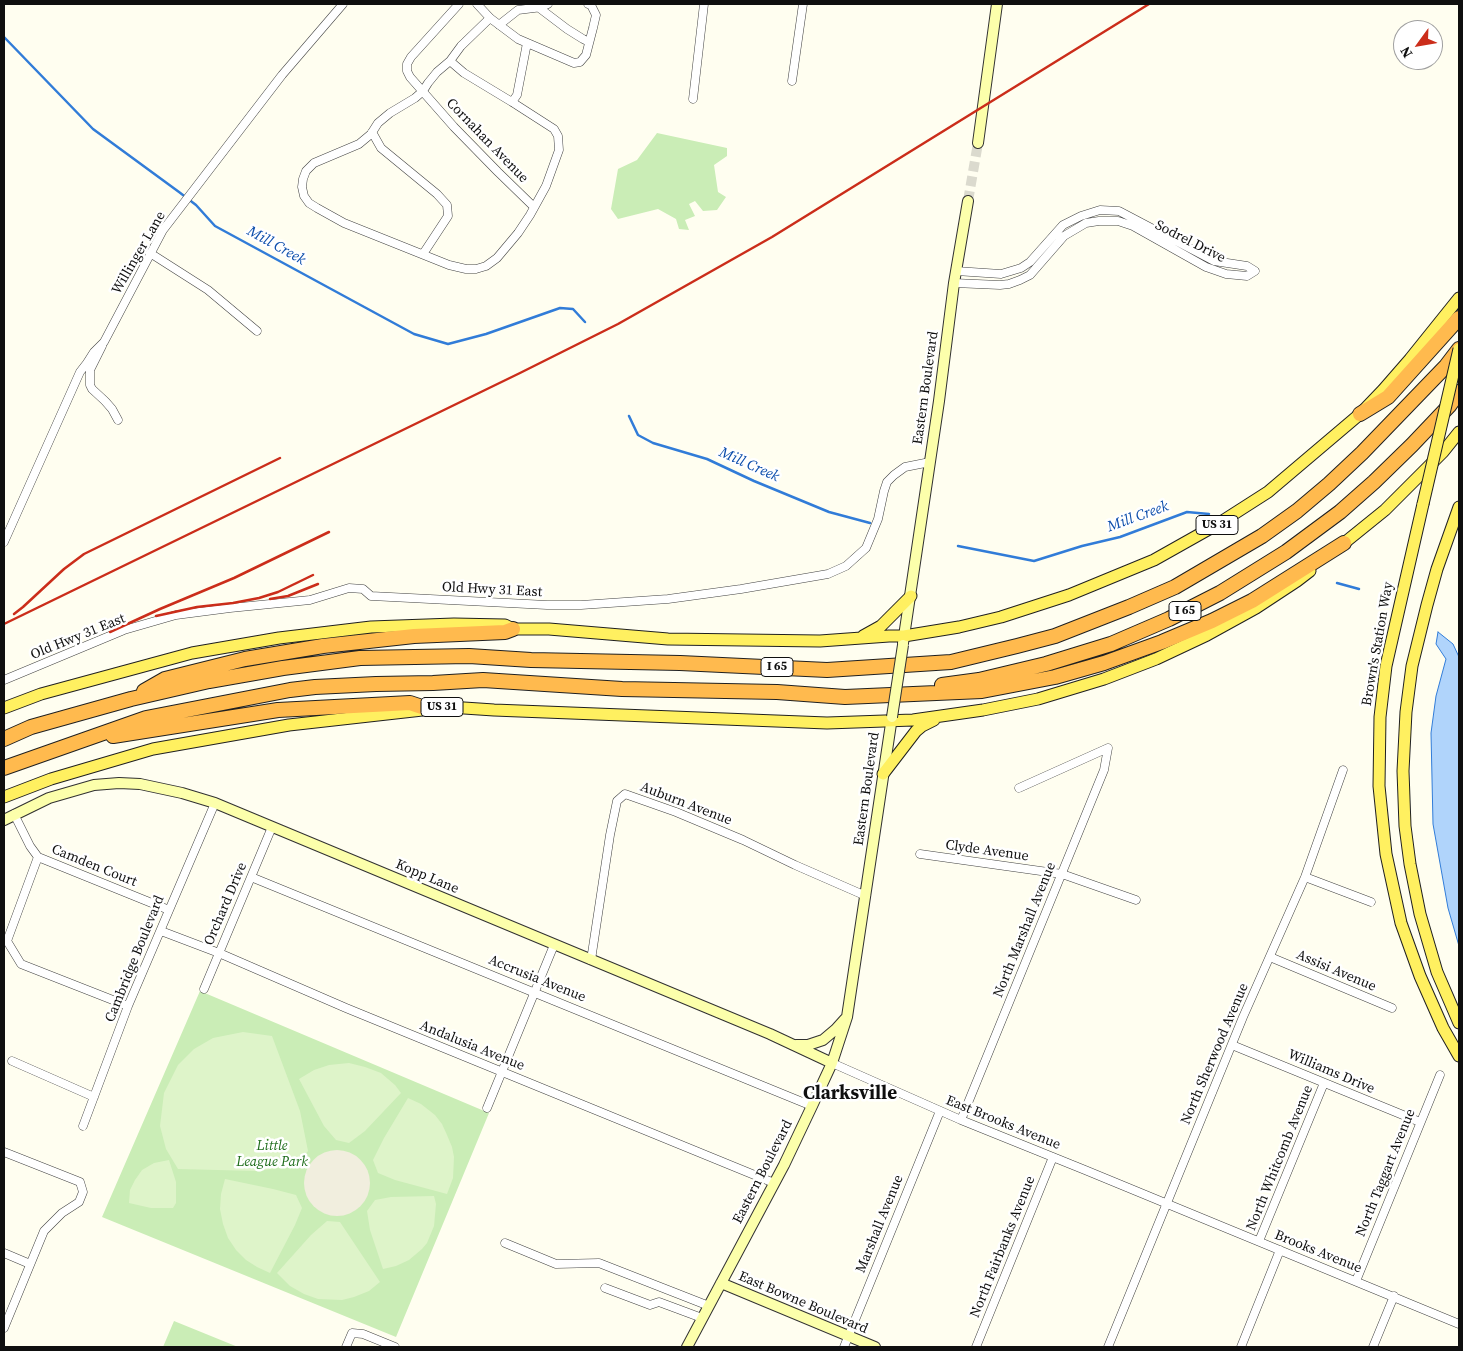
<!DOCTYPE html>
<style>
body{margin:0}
#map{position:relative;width:1463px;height:1351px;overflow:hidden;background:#fffef0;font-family:"Source Serif 4",serif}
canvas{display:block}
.frame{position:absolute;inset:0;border:5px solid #0f0f0f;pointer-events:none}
.north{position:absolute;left:1393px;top:20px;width:50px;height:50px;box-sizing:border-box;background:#fff;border:1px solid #9f9f9f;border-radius:50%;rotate:238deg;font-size:14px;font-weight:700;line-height:20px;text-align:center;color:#0f0f0f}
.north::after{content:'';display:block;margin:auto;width:18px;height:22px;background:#cb2d1a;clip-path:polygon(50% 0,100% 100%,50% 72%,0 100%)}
</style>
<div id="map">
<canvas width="1463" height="1351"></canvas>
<div class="frame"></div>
<div class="north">N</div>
</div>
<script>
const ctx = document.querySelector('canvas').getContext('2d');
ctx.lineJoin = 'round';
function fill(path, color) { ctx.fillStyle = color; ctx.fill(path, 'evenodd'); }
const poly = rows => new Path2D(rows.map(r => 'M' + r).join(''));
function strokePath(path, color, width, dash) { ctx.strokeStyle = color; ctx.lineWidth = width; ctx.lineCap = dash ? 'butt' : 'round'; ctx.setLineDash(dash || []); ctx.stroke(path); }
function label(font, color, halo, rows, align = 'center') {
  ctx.font = font + ' "Source Serif 4",serif'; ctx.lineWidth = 5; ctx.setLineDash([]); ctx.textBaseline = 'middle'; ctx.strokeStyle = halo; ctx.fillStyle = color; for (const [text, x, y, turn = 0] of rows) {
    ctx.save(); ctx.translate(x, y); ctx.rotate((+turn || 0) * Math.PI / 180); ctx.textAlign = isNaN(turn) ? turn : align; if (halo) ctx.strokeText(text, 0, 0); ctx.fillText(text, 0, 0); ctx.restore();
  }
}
fill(poly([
 [657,133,727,148,727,156,714,165,718,192,726,197,717,210,703,211,695,201,689,204,695,216,685,220,689,230,679,229,676,219,658,209,618,219,611,209,618,169,637,160],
 [200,991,489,1113,396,1337,102,1217],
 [174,1321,238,1347,163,1347]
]), '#caedb6');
fill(poly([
 [243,1032,272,1036,300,1111,308,1151,297,1165,257,1171,178,1169,166,1149,160,1126,164,1093,178,1065,194,1049,213,1038],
 [349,1063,365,1067,381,1073,395,1085,401,1093,365,1131,349,1143,336,1140,324,1126,299,1079,314,1070,329,1065],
 [408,1098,421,1104,435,1115,442,1124,447,1135,452,1147,454,1157,453,1178,447,1194,395,1180,378,1173,373,1160,384,1138],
 [169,1160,176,1182,176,1203,173,1208,151,1208,129,1203,130,1190,135,1180,142,1170,154,1163],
 [225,1179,273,1189,296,1195,302,1208,295,1225,270,1273,257,1267,246,1260,236,1250,228,1238,223,1224,220,1209,221,1194],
 [434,1196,436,1204,434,1226,427,1243,422,1249,409,1260,396,1266,383,1269,370,1230,367,1211,375,1200,391,1197],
 [327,1221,340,1222,380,1282,369,1291,354,1297,342,1300,318,1299,304,1294,290,1286,277,1273,311,1235]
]), '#def4c9');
fill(poly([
 '304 1183a33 33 0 1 1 66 0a33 33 0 1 1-66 0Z'
]), '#f1eede');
const water = poly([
 [1438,632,1453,644,1459,657,1459,946,1448,908,1433,824,1431,733,1436,696,1446,659,1436,644,1438,632]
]);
fill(water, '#b0d4fb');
strokePath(water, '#317cd8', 1);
strokePath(poly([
 [4,37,93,129,179,192,196,205,215,226,414,334,448,344,486,334,560,308,573,309,585,322],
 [629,416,638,435,653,443,707,459,754,481,829,512,870,523],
 [958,546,1034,561,1082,546,1120,537,1187,512,1209,514],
 [1337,583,1359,589]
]), '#317cd8', 2.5);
strokePath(poly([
 [968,201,978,143]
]), '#dbdace', 10, [10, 5]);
const street = poly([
 [459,4,411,57,407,64,407,71,410,77,454,127,498,172,534,207],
 [477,4,490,18,518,39,574,63,580,62,586,55,593,28,596,15,591,5,588,4],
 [538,7,567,29,583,39,589,42],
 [499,25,518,10,542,7,548,4],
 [450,61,437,72,428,83,423,91,415,98,390,113,378,123,371,134,359,144,314,163,306,171,303,179,302,187,304,196,309,203,317,208,344,223,449,265,466,269,476,269,486,266,497,258,518,233,530,215,546,186,559,150,558,136,554,129,512,102,464,73,450,61,461,46,490,18],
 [792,81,803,4],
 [693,99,704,4],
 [512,102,517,95,527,43],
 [372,132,381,148,437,194,447,205,448,216,423,254],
 [150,253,208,290,257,331],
 [954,283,1000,285,1009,284,1020,280,1030,275,1064,236,1086,223,1099,221,1118,221,1133,226,1206,267,1226,274,1247,276,1255,271,1247,266,1214,261,1119,211,1100,210,1081,216,1063,225,1030,262,1021,268,1001,274,956,271],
 [102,346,90,370,90,385,92,389,105,401,112,409,118,420],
 [4,542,80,372,87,363,94,352,104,342,163,230,282,75,343,4],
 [4,680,124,630,176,615,230,608,310,600,349,588,363,589,371,596,547,605,581,605,668,599,741,589,828,574,846,566,866,548,878,519,884,491,887,482,894,475,905,467,930,462],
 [1019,788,1108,748],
 [14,814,30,846,38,857,7,941,21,964,128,1006],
 [920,854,1062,874,1136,900],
 [38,857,169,910],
 [251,877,812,1106],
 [1305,877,1371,902],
 [161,931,219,953,346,1008,774,1183],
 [1270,957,1392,1008],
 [591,960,610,835,617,801,625,794,676,812,743,840,795,865,866,896],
 [204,989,272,827],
 [1232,1045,1420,1122],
 [12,1061,94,1097],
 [832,1063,961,1120,1085,1170,1459,1324],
 [487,1108,554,945],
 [961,1120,1104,770,1108,748],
 [83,1126,128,1006,215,803],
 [4,1152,80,1182,83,1192,79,1202,62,1213,44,1231,4,1328],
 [1259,1241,1324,1083],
 [505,1243,556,1264,599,1263,709,1306],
 [4,1253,30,1264],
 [1356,1281,1440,1075],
 [605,1288,650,1305,659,1302,702,1318],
 [346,1347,352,1333,363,1334,395,1347],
 [844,1347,940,1111],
 [976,1347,1053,1157],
 [1108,1347,1243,1017,1305,877,1343,770],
 [1241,1347,1280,1250],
 [1373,1347,1394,1296]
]);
const secondary = poly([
 [978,143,997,4],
 [903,643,939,401,954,283,968,201],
 [4,820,49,798,94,785,119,783,140,784,182,793,215,803,770,1034,832,1063],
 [796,1045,808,1045,823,1040,836,1029,845,1019],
 [721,1283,875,1347],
 [687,1347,784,1165,812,1106,832,1063,847,1017,892,717]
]);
const primary = poly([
 [1423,504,1386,666,1380,717,1379,786,1386,854,1401,923,1420,976,1443,1028,1459,1056],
 [1459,507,1437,569,1427,605,1412,666,1406,712,1403,771,1405,826,1410,864,1420,914,1437,972,1459,1023],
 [1338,548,1385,510,1443,452,1459,432],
 [863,636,881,626,911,596],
 [4,708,41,694,192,653,279,638,371,627,454,624,505,625,513,629,549,629,668,639,820,641,889,636,904,636,959,627,1001,617,1069,595,1154,560,1218,524,1268,492,1360,414,1383,390,1410,359,1459,298],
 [883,774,916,731,922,726,934,720],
 [4,797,51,779,153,749,289,725,449,707,494,710,827,723,913,720,983,710,1038,699,1104,679,1156,659,1207,635,1256,608,1297,581,1310,571]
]);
const highway = poly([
 [1360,414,1388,397,1459,318],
 [942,685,979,680,1046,664,1111,644,1169,619,1220,593,1286,552,1340,512,1374,482,1412,445,1449,406,1459,392],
 [144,691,165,679,245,659,323,646,414,636,505,632,513,629],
 [113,736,278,710,410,703,428,709],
 [4,739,31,727,131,699,209,681,283,668,360,658,469,656,531,660,680,663,827,670,951,662,1017,646,1055,636,1129,607,1175,587,1262,536,1297,511,1329,484,1362,453,1446,366,1459,349],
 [4,768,146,718,290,690,315,687,376,684,433,683,483,680,622,689,777,692,845,697,982,691,1055,677,1104,663,1162,642,1212,621,1252,601,1344,543]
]);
strokePath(street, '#424242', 9);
strokePath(secondary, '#313131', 12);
strokePath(primary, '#202020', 13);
strokePath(highway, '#202020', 16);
strokePath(street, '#fff', 8);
strokePath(secondary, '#fcffab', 10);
strokePath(primary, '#fff060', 11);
strokePath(highway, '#ffba4e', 14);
strokePath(poly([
 [270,599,288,596,318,584],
 [14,614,23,607,64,569,84,554,280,458],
 [156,616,197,607,233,603,259,598,278,592,313,575],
 [4,624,520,373,618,324,772,237,1149,4],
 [110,632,160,609,234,578,329,532]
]), '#cb2d1a', 2.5);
const secondaryBridge = poly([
 [892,717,903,645]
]);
const primaryBridge = poly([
 [1423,504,1459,349]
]);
strokePath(secondaryBridge, '#313131', 12, []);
strokePath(primaryBridge, '#202020', 13, []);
strokePath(secondaryBridge, '#fcffab', 10);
strokePath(primaryBridge, '#fff060', 11);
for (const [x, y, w] of [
 [1217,525,42],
 [1185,611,32],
 [777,667,32],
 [442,707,42]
]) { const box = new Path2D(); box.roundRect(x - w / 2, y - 9.5, w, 19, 4); ctx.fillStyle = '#fff'; ctx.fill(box); strokePath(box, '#0f0f0f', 1); }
label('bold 12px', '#0f0f0f', null, [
 ["US 31",1217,525],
 ["I 65",1185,611],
 ["I 65",777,667],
 ["US 31",442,707]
]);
label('14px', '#0f0f0f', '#fff', [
 ["Cornahan Avenue",487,141,46],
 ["Sodrel Drive",1190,242,27],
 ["Willinger Lane",139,253,-60],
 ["Eastern Boulevard",926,388,-82],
 ["Old Hwy 31 East",492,590,3],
 ["Old Hwy 31 East",78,637,-22],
 ["Brown's Station Way",1378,644,-80],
 ["Eastern Boulevard",867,789,-82],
 ["Auburn Avenue",686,804,21],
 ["Clyde Avenue",987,851,8],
 ["Camden Court",94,866,22],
 ["Kopp Lane",427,877,23],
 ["Orchard Drive",226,904,-67],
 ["North Marshall Avenue",1025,930,-68],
 ["Cambridge Boulevard",135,959,-68],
 ["Assisi Avenue",1336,971,23],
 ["Accrusia Avenue",537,979,22],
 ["Andalusia Avenue",472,1046,22],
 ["North Sherwood Avenue",1215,1054,-67],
 ["Williams Drive",1331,1072,23],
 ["East Brooks Avenue",1003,1123,22],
 ["North Whitcomb Avenue",1280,1158,-68],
 ["Eastern Boulevard",763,1172,-63],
 ["North Taggart Avenue",1386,1173,-68],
 ["Marshall Avenue",880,1224,-68],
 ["North Fairbanks Avenue",1003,1247,-68],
 ["Brooks Avenue",1318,1252,22],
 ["East Bowne Boulevard",803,1303,23]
]);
label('italic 14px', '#1d6c19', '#fff', [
 ["Little",272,1146],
 ["League Park",272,1162]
]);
label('italic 15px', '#0d4eac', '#fff', [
 ["Mill Creek",276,246,29],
 ["Mill Creek",749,465,24],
 ["Mill Creek",1138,517,-20]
]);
label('bold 19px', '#0f0f0f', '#fff', [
 ["Clarksville",850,1094]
]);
</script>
